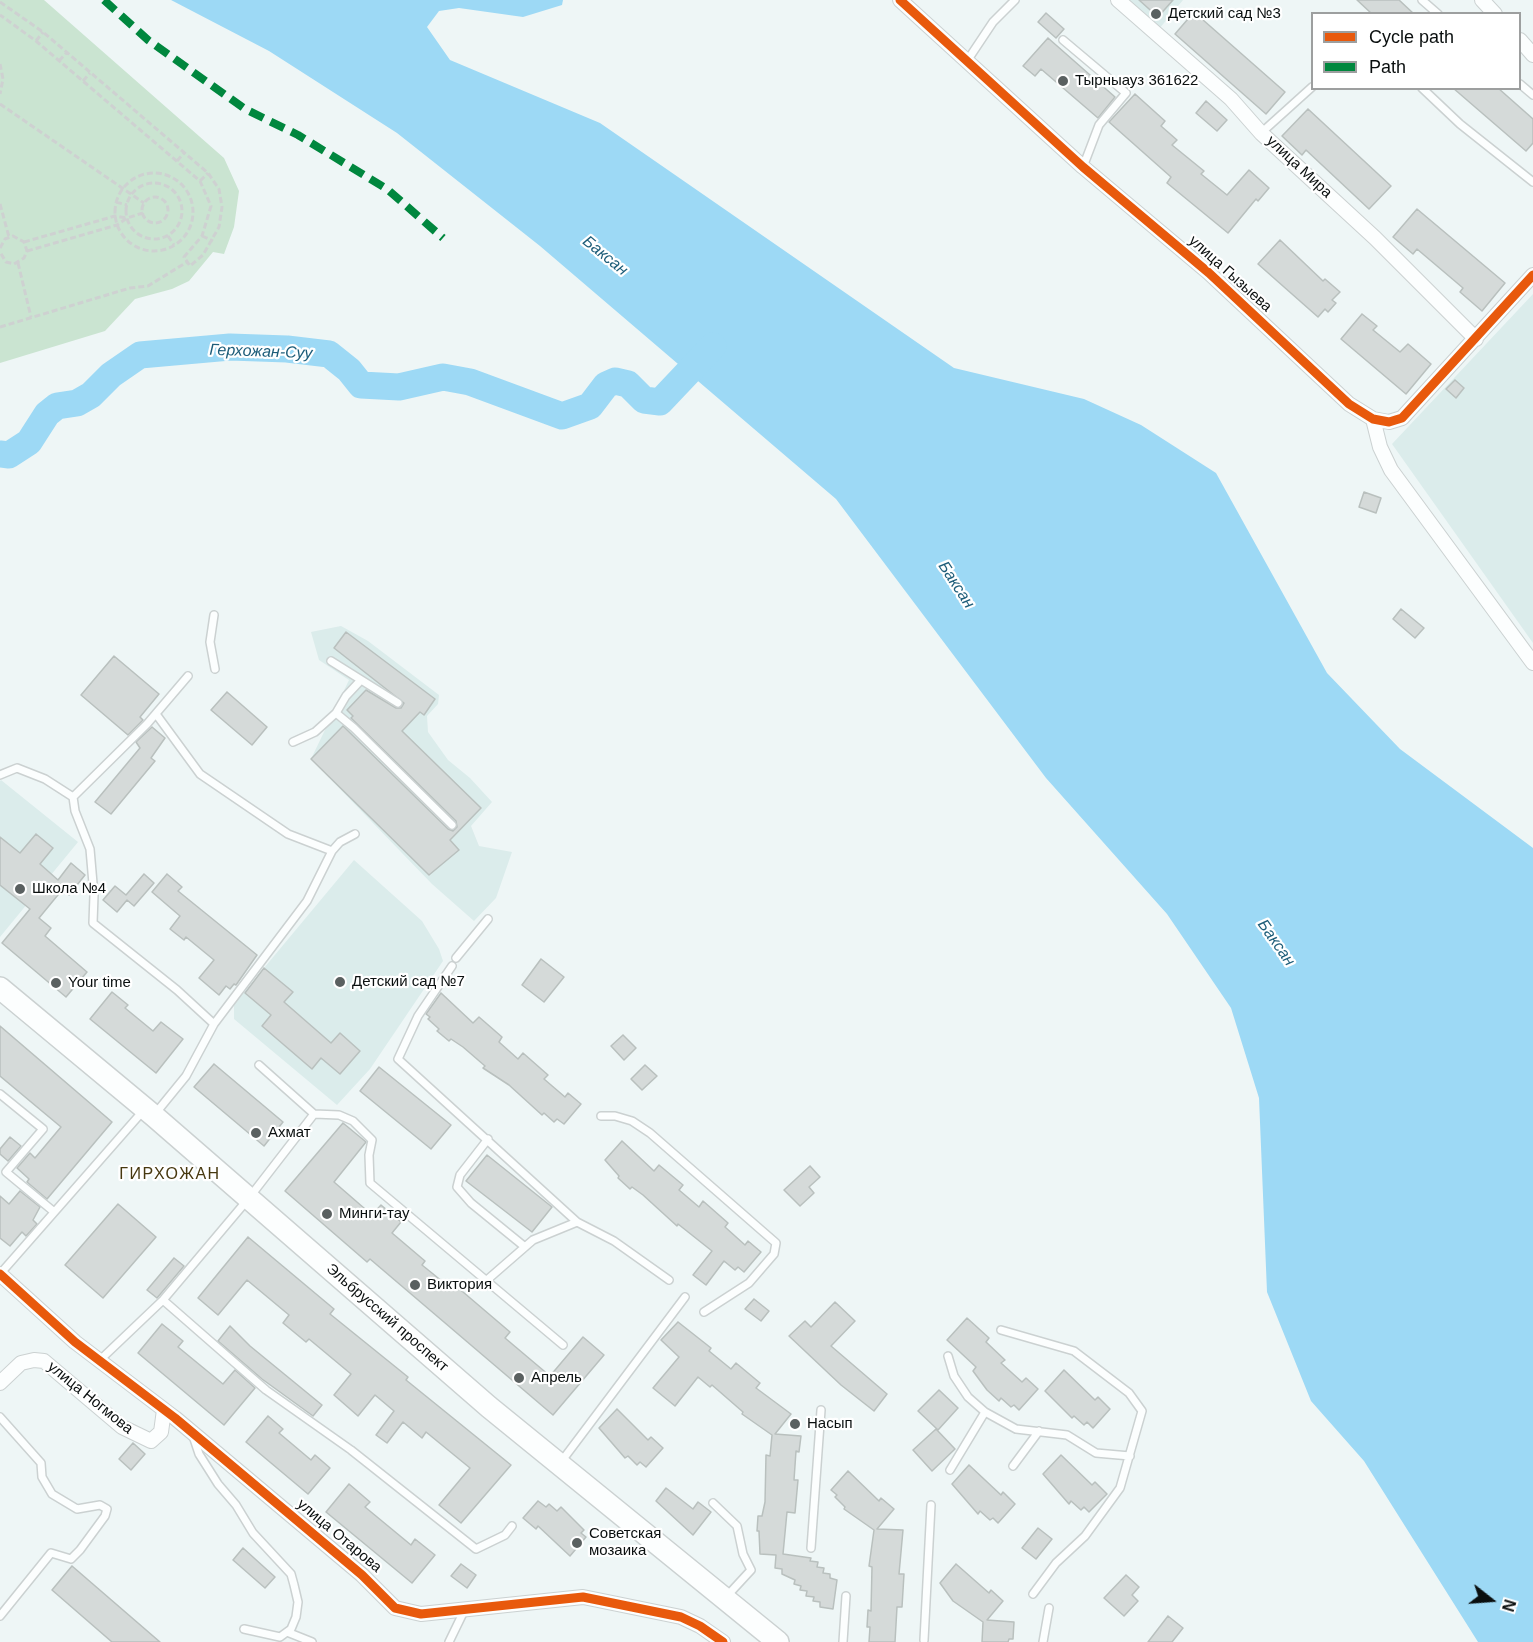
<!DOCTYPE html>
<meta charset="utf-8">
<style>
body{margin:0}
#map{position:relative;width:1533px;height:1642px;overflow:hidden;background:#eef6f6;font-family:Arial,sans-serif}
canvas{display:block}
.legend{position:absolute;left:1311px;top:12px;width:210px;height:78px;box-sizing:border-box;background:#fff;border:2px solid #9d9f9f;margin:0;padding:8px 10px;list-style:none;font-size:18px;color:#0a0f0f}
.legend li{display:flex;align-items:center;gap:12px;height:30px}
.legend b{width:30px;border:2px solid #9d9f9f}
.north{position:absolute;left:1461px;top:1570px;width:60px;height:60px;-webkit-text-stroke:4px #fff;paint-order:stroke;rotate:107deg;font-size:16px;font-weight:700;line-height:24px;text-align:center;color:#0a0f0f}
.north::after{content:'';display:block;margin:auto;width:21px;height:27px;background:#0a0f0f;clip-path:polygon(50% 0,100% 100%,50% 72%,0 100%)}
</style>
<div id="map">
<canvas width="1533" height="1642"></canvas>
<ul class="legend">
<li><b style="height:8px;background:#e8590c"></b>Cycle path</li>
<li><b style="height:8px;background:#00873e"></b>Path</li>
</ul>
<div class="north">N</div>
</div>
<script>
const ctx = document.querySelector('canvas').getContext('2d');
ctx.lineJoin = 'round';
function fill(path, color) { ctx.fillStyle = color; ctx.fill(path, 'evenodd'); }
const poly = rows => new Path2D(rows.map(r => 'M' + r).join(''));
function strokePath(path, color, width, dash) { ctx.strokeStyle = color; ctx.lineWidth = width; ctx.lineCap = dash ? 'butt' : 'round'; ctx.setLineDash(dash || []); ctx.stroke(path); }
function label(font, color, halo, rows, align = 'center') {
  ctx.font = font + ' Arial,sans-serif'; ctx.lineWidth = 4.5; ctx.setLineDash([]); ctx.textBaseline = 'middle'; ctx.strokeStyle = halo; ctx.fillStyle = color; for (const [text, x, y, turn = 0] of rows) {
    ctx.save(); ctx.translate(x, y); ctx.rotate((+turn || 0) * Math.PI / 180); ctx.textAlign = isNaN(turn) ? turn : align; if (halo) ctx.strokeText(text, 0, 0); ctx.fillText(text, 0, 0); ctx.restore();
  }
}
fill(poly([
 [1124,0,1183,0,1159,29],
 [1533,294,1533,643,1392,444],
 [341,626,368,641,439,695,438,704,427,716,428,732,448,760,470,778,492,802,471,826,479,846,512,852,496,898,474,921,432,884,311,759,349,680,319,660,311,632],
 [1,780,78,842,0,937,0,781],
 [354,860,422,921,439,949,443,961,370,1069,337,1105,234,1019,234,1004]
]), '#dbeceb');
fill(poly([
 [0,0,44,0,224,158,239,191,234,227,224,254,213,252,189,281,172,289,135,299,105,331,0,363]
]), '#cae4d1');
fill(poly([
 [171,0,563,0,562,5,523,17,459,8,439,11,427,27,450,60,600,123,954,368,1084,399,1141,425,1216,473,1327,673,1400,749,1533,848,1533,1642,1478,1642,1364,1461,1311,1401,1267,1292,1259,1098,1231,1008,1167,914,1046,778,836,499,540,246,397,133,269,51]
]), '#9dd9f5');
strokePath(poly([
 [0,454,9,455,29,442,47,414,57,406,77,403,91,395,111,375,140,355,230,347,287,349,329,354,349,370,361,385,399,387,443,377,470,382,562,416,590,406,606,385,615,381,628,384,644,400,660,402,713,346]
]), '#9dd9f5', 27);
const building = poly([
 [1139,0,1173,0,1158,17,1139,0],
 [1357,0,1399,0,1414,14,1372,14,1357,0],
 [1194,12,1285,92,1266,114,1175,34,1194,12],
 [1046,13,1064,29,1056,38,1038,22,1046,13],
 [1048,38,1115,97,1098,118,1041,69,1035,76,1023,66,1048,38],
 [1453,88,1498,88,1533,119,1533,143,1526,151,1453,88],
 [1135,94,1165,121,1161,126,1177,140,1172,145,1204,171,1201,174,1227,195,1249,170,1269,188,1258,201,1256,199,1228,233,1167,183,1171,177,1109,122,1135,94],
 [1206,101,1227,120,1217,131,1196,113,1206,101],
 [1308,109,1391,186,1369,209,1306,150,1302,155,1282,136,1308,109],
 [1417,209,1505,283,1482,311,1460,292,1463,288,1417,249,1413,254,1393,237,1417,209],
 [1280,240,1323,281,1325,279,1340,292,1332,300,1336,303,1328,312,1325,309,1318,317,1258,264,1280,240],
 [1362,314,1377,326,1373,330,1400,352,1408,344,1431,364,1406,394,1341,339,1362,314],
 [1455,380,1464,388,1456,398,1446,389,1455,380],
 [1364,492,1381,498,1376,513,1359,507,1364,492],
 [1401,609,1424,628,1415,638,1393,619,1401,609],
 [346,632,435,699,424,715,420,712,402,731,481,808,450,840,459,850,429,875,311,759,343,726,448,829,453,831,457,827,456,821,351,718,353,716,347,710,366,690,396,708,401,708,404,703,334,648,346,632],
 [114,656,159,694,140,717,143,720,128,735,81,695,114,656],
 [227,692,267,727,252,745,211,710,227,692],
 [152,727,165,738,151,758,155,761,111,814,95,802,140,748,136,742,152,727],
 [36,834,53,848,40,864,58,880,71,863,85,875,69,895,62,890,39,918,51,928,45,936,87,972,66,997,2,943,30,909,0,885,0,837,20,853,36,834],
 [144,874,154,883,134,906,127,900,117,912,103,900,115,886,126,895,144,874],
 [167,874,182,887,178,891,257,955,236,985,234,984,230,989,226,986,219,995,199,978,214,960,186,937,184,940,170,929,180,916,152,892,167,874],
 [541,959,564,977,544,1002,522,985,541,959],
 [264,968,293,992,284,1002,331,1043,340,1033,360,1051,340,1074,321,1058,312,1069,262,1026,271,1015,245,993,264,968],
 [112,992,128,1005,125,1008,153,1031,161,1022,183,1039,156,1073,90,1019,112,992],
 [441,993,473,1023,479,1017,502,1037,499,1042,518,1059,523,1053,548,1075,544,1079,565,1097,568,1093,581,1104,564,1124,557,1119,554,1122,544,1113,542,1115,509,1085,483,1068,485,1066,463,1047,451,1039,449,1041,437,1031,439,1029,428,1019,430,1017,426,1014,441,993],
 [0,1026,112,1122,47,1199,27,1182,29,1179,17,1168,30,1153,35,1158,61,1127,0,1076,0,1026],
 [623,1035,636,1048,624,1060,611,1046,623,1035],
 [214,1064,283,1122,264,1146,194,1087,214,1064],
 [645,1065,657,1076,642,1090,631,1079,645,1065],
 [379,1067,451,1125,431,1149,360,1091,379,1067],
 [343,1123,366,1142,334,1182,372,1215,381,1205,401,1222,392,1233,425,1261,422,1265,453,1290,456,1286,510,1332,505,1338,550,1376,583,1337,604,1355,553,1415,370,1259,367,1262,285,1191,343,1123],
 [10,1137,21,1146,8,1161,0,1154,0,1149,10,1137],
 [622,1141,654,1171,659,1165,683,1185,679,1190,699,1207,703,1201,728,1223,725,1227,745,1245,748,1241,761,1252,744,1272,738,1267,735,1270,724,1261,706,1285,693,1275,712,1251,678,1224,677,1226,643,1195,632,1187,630,1189,618,1178,619,1176,605,1160,622,1141],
 [487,1155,552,1207,532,1232,466,1181,487,1155],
 [810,1166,820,1177,809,1187,814,1193,800,1206,784,1190,810,1166],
 [20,1191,40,1207,33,1220,37,1224,26,1236,22,1232,10,1246,0,1238,0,1196,9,1204,20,1191],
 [118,1204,156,1237,103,1298,65,1265,118,1204],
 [248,1237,334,1309,330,1314,408,1377,406,1380,511,1465,461,1523,439,1505,470,1468,426,1432,422,1438,403,1422,387,1443,376,1435,394,1411,375,1395,358,1416,334,1395,351,1374,309,1339,306,1342,283,1323,289,1315,247,1280,218,1315,198,1298,248,1237],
 [174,1258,184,1266,157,1298,147,1290,174,1258],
 [754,1299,769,1311,761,1321,745,1309,754,1299],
 [835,1302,855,1321,831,1346,887,1394,874,1411,841,1385,789,1336,805,1321,811,1327,835,1302],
 [967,1318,989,1338,986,1342,1005,1360,1001,1363,1022,1382,1026,1378,1038,1389,1019,1410,1014,1405,1011,1407,1001,1398,999,1401,987,1390,973,1371,976,1367,947,1340,967,1318],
 [678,1322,711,1348,709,1351,731,1369,736,1363,760,1383,756,1388,791,1414,775,1434,801,1436,799,1452,796,1451,794,1480,798,1480,795,1513,787,1512,783,1554,811,1558,810,1561,818,1562,817,1567,824,1568,823,1573,830,1574,830,1578,837,1580,833,1609,820,1607,820,1602,813,1601,814,1597,806,1596,807,1591,800,1590,801,1586,794,1584,795,1580,782,1574,782,1569,775,1568,776,1555,760,1554,759,1531,757,1531,758,1516,762,1516,765,1502,766,1455,770,1456,772,1435,742,1414,743,1412,712,1385,710,1387,698,1377,675,1406,653,1388,679,1357,661,1340,678,1322],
 [162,1324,183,1341,178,1347,223,1384,235,1370,255,1388,224,1425,138,1353,162,1324],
 [230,1326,250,1346,322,1405,313,1416,262,1379,218,1341,230,1326],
 [1064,1370,1095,1400,1098,1397,1110,1409,1093,1428,1087,1422,1084,1425,1074,1416,1072,1418,1045,1391,1064,1370],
 [939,1390,958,1408,938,1430,918,1411,939,1390],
 [617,1409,648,1440,651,1437,663,1448,646,1467,640,1462,637,1465,628,1456,625,1458,599,1428,617,1409],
 [268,1416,283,1429,279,1433,311,1460,315,1455,330,1468,308,1494,246,1442,268,1416],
 [936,1429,955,1449,932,1471,913,1450,936,1429],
 [133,1443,145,1454,131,1470,119,1459,133,1443],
 [1061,1455,1092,1485,1095,1482,1107,1494,1089,1512,1084,1507,1081,1510,1071,1501,1069,1504,1043,1474,1061,1455],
 [969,1465,1001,1495,1003,1492,1015,1504,998,1523,993,1518,990,1520,980,1511,978,1514,952,1484,969,1465],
 [848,1471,879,1501,881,1498,894,1509,877,1529,903,1530,899,1574,904,1574,902,1607,897,1607,895,1642,869,1642,870,1627,867,1627,868,1610,871,1611,872,1567,869,1566,874,1530,844,1509,845,1507,835,1497,837,1495,831,1490,848,1471],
 [349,1484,370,1502,365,1507,411,1545,415,1539,435,1555,412,1583,326,1512,349,1484],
 [666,1488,693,1509,698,1502,711,1512,693,1535,656,1501,666,1488],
 [538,1501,546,1507,549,1504,557,1511,561,1507,584,1530,581,1533,586,1537,570,1556,538,1526,536,1529,523,1518,538,1501],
 [1038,1528,1052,1539,1036,1559,1022,1548,1038,1528],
 [243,1548,275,1577,265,1588,233,1560,243,1548],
 [461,1564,476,1575,467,1588,451,1576,461,1564],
 [956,1564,989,1593,991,1590,1003,1601,987,1620,1014,1622,1013,1639,1009,1639,1008,1642,982,1642,983,1622,953,1601,940,1583,956,1564],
 [72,1566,160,1642,112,1642,52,1590,72,1566],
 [1126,1575,1139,1587,1132,1595,1138,1601,1124,1616,1104,1598,1126,1575],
 [1168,1616,1183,1628,1172,1642,1148,1642,1168,1616]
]);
fill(building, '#d5dad9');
strokePath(building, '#b9c0be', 1.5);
const service = poly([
 [1422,0,1438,14],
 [1063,40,1126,93,1099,125,1083,167],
 [967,61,993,22,1015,0],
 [1520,84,1533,95],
 [1422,88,1460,124,1533,182],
 [1261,133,1312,87],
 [214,615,210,642,215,669],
 [331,661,398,703],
 [188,676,147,724,73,797,75,811,90,849,94,895,93,923,177,990,214,1024],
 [336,713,346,696,361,680],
 [156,714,200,774,288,834,332,851],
 [293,742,315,732,336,713,354,728,452,825],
 [0,775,17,768,45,779,73,797],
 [456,958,488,919],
 [452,966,418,1016,398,1059,577,1222,614,1241,669,1280],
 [259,1065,314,1114,339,1115,353,1121,372,1140,369,1155,370,1183,563,1345],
 [0,1094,43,1129,6,1172,53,1211],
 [155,1114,186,1076,214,1024,307,901,332,851,340,842,355,834],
 [601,1116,615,1116,632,1121,650,1133,776,1243,774,1254,749,1283,704,1312],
 [488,1139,460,1175,457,1187,471,1203,525,1247],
 [0,1274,143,1111],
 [487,1280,533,1240,577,1222],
 [163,1300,266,1390,351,1450,476,1549,505,1535,512,1526],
 [1001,1330,1074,1351,1129,1393,1142,1411,1120,1488,1085,1536,1056,1563,1033,1594],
 [948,1356,954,1376,968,1397,985,1412],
 [100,1360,163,1300,249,1198,314,1114],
 [0,1417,41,1463,42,1477,52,1494,77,1509,100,1505,107,1509,105,1516,80,1550,71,1559,51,1553,0,1616],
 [193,1436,199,1454,218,1484,236,1505,253,1533,291,1574,294,1585,298,1602,296,1617,291,1629,280,1637,244,1629],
 [561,1462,685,1297],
 [1013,1466,1039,1431],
 [950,1470,985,1412,1016,1429,1067,1435,1096,1453,1130,1456],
 [713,1503,737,1526,743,1554,751,1570,727,1596],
 [811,1548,821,1410],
 [287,1632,312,1642],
 [924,1640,931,1505],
 [449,1642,465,1609],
 [843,1642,846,1596],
 [1043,1642,1049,1608]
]);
const minor = poly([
 [900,0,1083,167,1209,273,1349,404,1373,419,1389,422,1402,418,1533,275],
 [1118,0,1231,99,1261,133,1375,238,1476,339],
 [1482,0,1495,14],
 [1520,40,1533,55],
 [1373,419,1380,447,1391,470,1533,663],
 [0,1274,75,1342,175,1418,362,1575,395,1608,421,1614,583,1597,681,1617,700,1626,723,1642],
 [0,1383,21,1363,34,1360,44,1361,122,1427,151,1441,161,1432,164,1410]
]);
const primary = poly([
 [0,988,154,1116,489,1407,778,1642]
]);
strokePath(service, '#cbd1d1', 10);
strokePath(minor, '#cbd1d1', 16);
strokePath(primary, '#cbd1d1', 24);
strokePath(poly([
 [0,2,43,32,208,173,219,189,222,207,219,227,203,255,190,266,184,257,202,236,211,206,200,181,36,41,0,15],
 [36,41,43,32],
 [59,61,67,52],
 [0,64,3,79,0,94],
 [83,81,90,73],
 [0,104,144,203],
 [177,161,184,153],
 '115 212a39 39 0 1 1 78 0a39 39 0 1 1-78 0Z',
 [200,181,208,173],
 '126 211a28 28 0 1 1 56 0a28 28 0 1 1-56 0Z',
 '142 210a13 13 0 1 1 26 0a13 13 0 1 1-26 0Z',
 [116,202,127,205],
 [0,204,9,237],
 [168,236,174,245],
 [202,236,213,241],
 [24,242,115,216,127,218],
 [0,248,5,239,13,236,24,242,27,251,24,258,14,264,6,262,0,252],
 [27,251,117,225,127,218,143,213],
 [18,263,31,317],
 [0,327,130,288,148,286,187,262]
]), '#ced1d1', 3, [6, 3]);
strokePath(service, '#fcfefe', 7);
strokePath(minor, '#fcfefe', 14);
strokePath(primary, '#fcfefe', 21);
strokePath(poly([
 [104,0,148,40,245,109,298,135,387,189,443,238]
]), '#00873e', 8, [15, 8]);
strokePath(poly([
 [900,0,1083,167,1209,273,1349,404,1373,419,1389,422,1402,418,1533,275],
 [0,1274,75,1342,175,1418,362,1575,395,1608,421,1614,583,1597,681,1617,700,1626,723,1642]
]), '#e8590c', 9);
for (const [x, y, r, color] of [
 [1156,14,6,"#5a6060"],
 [1063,81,6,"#5a6060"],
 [20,889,6,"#5a6060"],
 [340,982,6,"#5a6060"],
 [56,983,6,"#5a6060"],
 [256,1133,6,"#5a6060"],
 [327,1214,6,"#5a6060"],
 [415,1285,6,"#5a6060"],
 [519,1378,6,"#5a6060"],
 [795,1424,6,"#5a6060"],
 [577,1543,6,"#5a6060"]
]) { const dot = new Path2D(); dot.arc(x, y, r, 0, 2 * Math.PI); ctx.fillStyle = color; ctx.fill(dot); strokePath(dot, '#fff', 2); }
label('15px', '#0a0f0f', '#fff', [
 ["Детский сад №3",1168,14],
 ["Тырныауз 361622",1075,81],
 ["Школа №4",32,889],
 ["Детский сад №7",352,982],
 ["Your time",68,983],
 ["Ахмат",268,1133],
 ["Минги-тау",339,1214],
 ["Виктория",427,1285],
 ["Апрель",531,1378],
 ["Насып",807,1424],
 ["Советская",589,1534],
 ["мозаика",589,1551]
], 'left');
label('15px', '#0a0f0f', '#fff', [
 ["улица Мира",1299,167,43],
 ["улица Гызыева",1230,274,42],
 ["Эльбрусский проспект",387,1318,41],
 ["улица Ногмова",90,1398,39],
 ["улица Отарова",339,1536,40]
]);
label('italic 16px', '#1d5d79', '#fff', [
 ["Баксан",605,256,39],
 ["Герхожан-Суу",261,352,2],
 ["Баксан",956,585,57],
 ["Баксан",1276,943,55]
]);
ctx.letterSpacing = '1.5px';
label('16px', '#46380f', '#fff', [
 ["ГИРХОЖАН",170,1175]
]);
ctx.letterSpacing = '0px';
</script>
